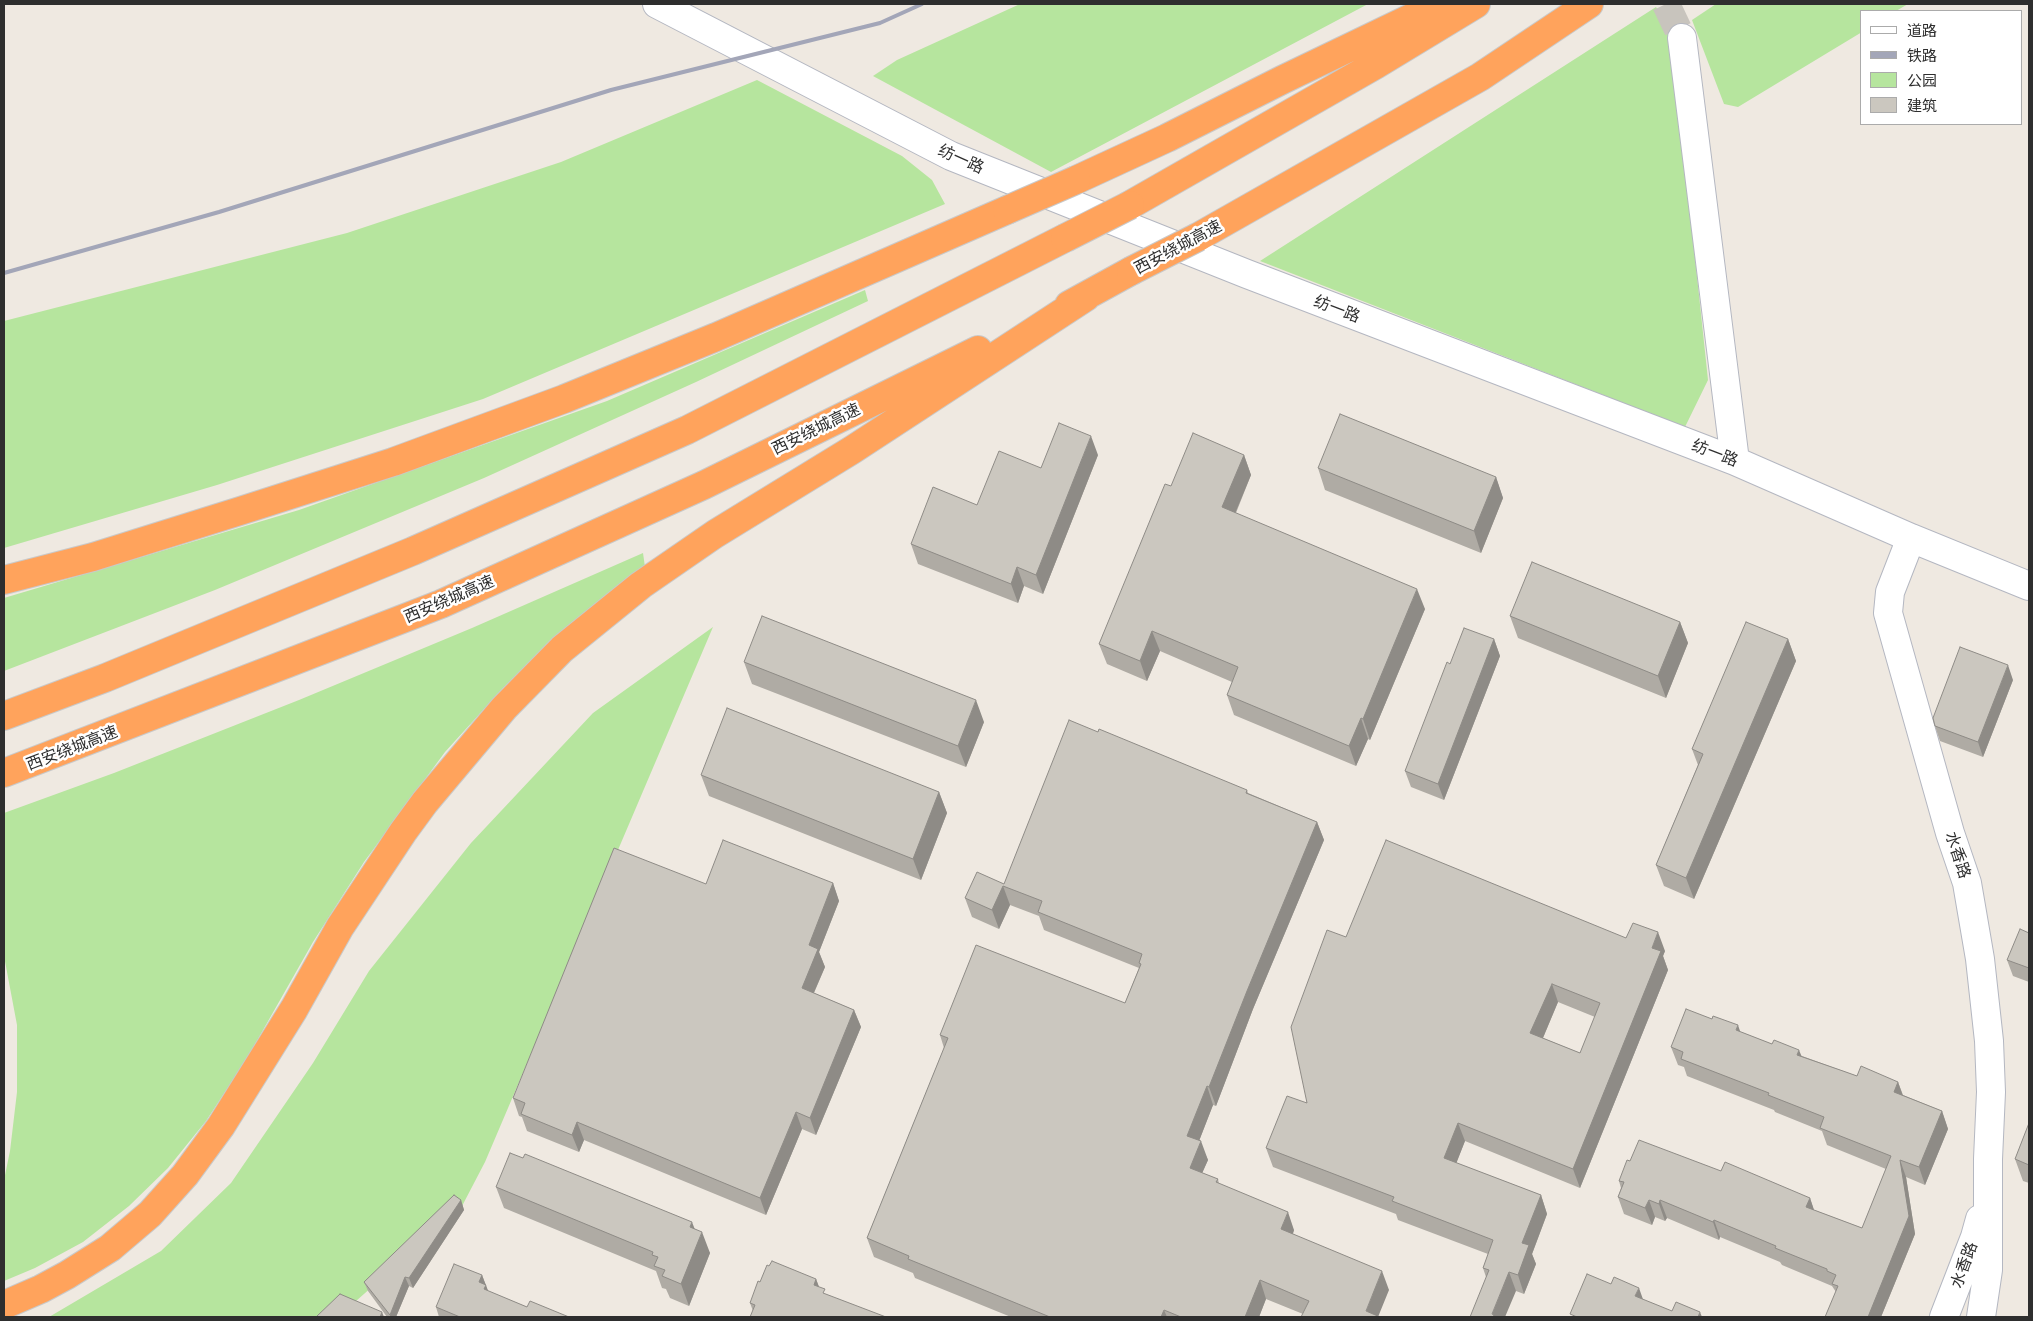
<!DOCTYPE html>
<meta charset="utf-8">
<style>
body{margin:0}
#map{position:relative;width:2033px;height:1321px;overflow:hidden;background:#efe9e1;font-family:Ubuntu,"Noto Sans SC",sans-serif}
canvas{display:block}
.frame{position:absolute;inset:0;border:5px solid #2e2e2e;pointer-events:none}
.legend{position:absolute;left:1860px;top:10px;width:162px;height:115px;box-sizing:border-box;background:#fff;border:1px solid #ababab;margin:0;padding:6px 9px;list-style:none;font-size:15px;color:#2e2e2e}
.legend li{display:flex;align-items:center;gap:10px;height:25px}
.legend b{width:25px;border:1px solid #ababab}
</style>
<div id="map">
<canvas width="2033" height="1321"></canvas>
<div class="frame"></div>
<ul class="legend">
<li><b style="height:6px;background:#fff"></b>道路</li>
<li><b style="height:6px;background:#a3a6b8"></b>铁路</li>
<li><b style="height:14px;background:#b6e59e"></b>公园</li>
<li><b style="height:14px;background:#cbc7bf"></b>建筑</li>
</ul>
</div>
<script>
const ctx = document.querySelector('canvas').getContext('2d');
ctx.lineJoin = 'round';
function fill(path, color) { ctx.fillStyle = color; ctx.fill(path, 'evenodd'); }
const poly = rows => new Path2D(rows.map(r => 'M' + r).join(''));
function strokePath(path, color, width, dash) { ctx.strokeStyle = color; ctx.lineWidth = width; ctx.lineCap = dash ? 'butt' : 'round'; ctx.setLineDash(dash || []); ctx.stroke(path); }
function label(font, color, halo, rows, align = 'center') {
  ctx.font = font + ' Ubuntu,"Noto Sans SC",sans-serif'; ctx.lineWidth = 5; ctx.setLineDash([]); ctx.textBaseline = 'middle'; ctx.strokeStyle = halo; ctx.fillStyle = color; for (const [text, x, y, turn = 0] of rows) {
    ctx.save(); ctx.translate(x, y); ctx.rotate((+turn || 0) * Math.PI / 180); ctx.textAlign = isNaN(turn) ? turn : align; if (halo) ctx.strokeText(text, 0, 0); ctx.fillText(text, 0, 0); ctx.restore();
  }
}
fill(poly([
 [1020,4,1368,4,1051,172,873,76,897,60],
 [1716,4,1908,4,1896,11,1862,11,1862,32,1738,107,1724,104,1692,20],
 [1656,7,1671,31,1708,380,1685,427,1260,261],
 [757,80,902,156,932,180,945,204,483,399,217,485,4,548,4,321,347,233,561,162],
 [865,290,868,301,696,382,484,478,215,590,4,671,4,598,299,510,607,401],
 [643,553,645,567,571,623,504,687,445,752,364,862,313,942,246,1060,206,1121,168,1168,129,1206,83,1242,35,1268,4,1281,4,1180,10,1151,17,1092,17,1025,4,956,4,813,114,773,299,700,472,628],
 [713,627,485,1162,461,1208,338,1317,49,1317,161,1251,231,1183,313,1063,369,971,471,843,593,713]
]), '#b6e59e');
strokePath(poly([
 [1666,4,1682,38]
]), '#c8c4bd', 28, [28, 14]);
const secondary = poly([
 [657,4,951,156,1247,274,1735,461,1911,538,2029,586],
 [1682,38,1735,461],
 [1911,538,1890,592,1888,613,1950,833,1967,883,1980,959,1989,1041,1991,1092,1988,1159,1988,1270,1981,1317],
 [1944,1317,1975,1237,1980,1219]
]);
const highway = poly([
 [1076,180,1167,138,1282,80,1440,4],
 [1130,205,1377,64,1476,4],
 [1198,237,1480,77,1589,4],
 [1069,305,1131,271],
 [4,580,93,557,240,511,393,462,564,399,716,337,1007,210],
 [4,716,105,678,413,551,687,430,1065,238],
 [4,773,441,604,704,485,978,350],
 [4,1305,41,1289,67,1275,110,1248,150,1214,185,1175,221,1126,294,1009,340,927,403,832,425,802,504,708,562,649,641,585,715,534,852,450,1086,297]
]);
strokePath(secondary, '#b4b7c1', 30);
strokePath(highway, '#c9c9c9', 30);
strokePath(secondary, '#fff', 28);
strokePath(highway, '#ffa35c', 28);
strokePath(poly([
 [4,273,219,212,611,90,880,23,922,4]
]), '#a3a6b8', 4);
const highwayBridge = poly([
 [1007,210,1076,180],
 [1065,238,1130,205],
 [1131,271,1198,237]
]);
strokePath(highwayBridge, '#c9c9c9', 30, []);
strokePath(highwayBridge, '#ffa35c', 28);
fill(poly([
 [1098,455,1043,594,1024,586,1018,603,918,564,911,544,1041,468],
 [1244,455,1251,475,1236,513,1425,609,1370,740,1368,739,1356,766,1234,715,1227,695,1232,682,1160,651,1147,681,1107,664,1099,644,1171,486],
 [1318,468,1496,477,1503,498,1481,553,1325,490],
 [1510,616,1680,622,1688,643,1666,698,1518,638],
 [1494,639,1500,656,1444,800,1411,787,1405,771,1450,664],
 [1788,639,1796,661,1694,899,1664,886,1656,865,1698,765,1692,749],
 [744,662,984,722,966,767,752,684],
 [2013,680,1983,757,1940,741,1935,726],
 [701,775,939,792,947,813,921,880,709,796],
 [1247,790,1248,793,1317,822,1324,840,1253,1009,1216,1106,1213,1105,1199,1141,1208,1160,1202,1173,1218,1179,1219,1184,1294,1230,1293,1234,1389,1290,1303,1314,1266,1299,1259,1317,1011,1317,915,1278,913,1273,874,1257,867,1238,944,1048,940,1035,1125,1003,1139,968,1044,930,1039,916,1010,905,999,929,972,917,965,898,1004,884],
 [833,883,839,901,819,952,825,967,814,993,854,1010,861,1027,816,1135,802,1129,766,1215,584,1140,579,1152,527,1131,522,1117,519,1116,513,1098,706,884],
 [2029,933,2029,982,2013,976,2007,960],
 [1346,937,1626,938,1665,951,1663,956,1668,970,1580,1188,1465,1141,1456,1163,1541,1195,1547,1214,1532,1254,1536,1264,1524,1294,1516,1291,1486,1277,1483,1268,1488,1254,1398,1220,1396,1214,1273,1167,1266,1148,1307,1103],
 [1558,1002,1595,1017,1580,1053,1543,1038],
 [1741,1032,1802,1056,1843,1071,1857,1076,1898,1082,1903,1095,1942,1111,1948,1129,1925,1185,1906,1177,1915,1234,1881,1317,1825,1317,1836,1292,1832,1286,1782,1265,1780,1262,1720,1237,1719,1240,1667,1218,1665,1221,1655,1217,1652,1225,1624,1214,1618,1197,1621,1188,1619,1181,1630,1161,1721,1171,1810,1198,1814,1210,1862,1228,1886,1169,1827,1145,1822,1131,1775,1112,1774,1110,1687,1076,1684,1067,1678,1065,1671,1047],
 [2029,1123,2029,1183,2023,1181,2015,1159],
 [496,1187,695,1229,710,1253,689,1306,670,1298,666,1289,662,1288,656,1271,504,1208],
 [461,1200,464,1210,413,1288,409,1286,396,1317,387,1317,368,1291,364,1282],
 [482,1275,488,1291,527,1307,569,1317,439,1317,436,1307],
 [816,1279,819,1287,753,1311,750,1303]
]), '#afaba4');
fill(poly([
 [1091,436,1098,455,1043,594,1036,575],
 [1244,455,1251,475,1229,528,1222,507],
 [1496,477,1503,498,1481,553,1474,531],
 [1017,567,1024,586,1018,603,1011,584],
 [1417,589,1425,609,1370,740,1363,719],
 [1680,622,1688,643,1666,698,1658,676],
 [1152,631,1160,651,1147,681,1140,661],
 [1494,639,1500,656,1444,800,1438,784],
 [1788,639,1796,661,1694,899,1686,878],
 [2008,665,2013,680,1983,757,1978,742],
 [976,700,984,722,966,767,958,746],
 [1361,718,1368,739,1356,766,1349,746],
 [939,792,947,813,921,880,913,859],
 [1317,822,1324,840,1253,1009,1216,1106,1209,1087,1247,991],
 [833,883,839,901,819,952,825,967,808,1006,802,988,809,945],
 [1003,886,1010,905,999,929,992,910],
 [1658,932,1665,951,1663,956,1668,970,1580,1188,1573,1169,1652,948],
 [1552,984,1558,1002,1537,1052,1530,1033],
 [854,1010,861,1027,816,1135,810,1118],
 [1738,1025,1744,1043,1736,1030],
 [1799,1050,1806,1067,1797,1055],
 [1898,1082,1904,1099,1894,1092],
 [1207,1086,1213,1105,1194,1154,1187,1136],
 [1942,1111,1948,1129,1925,1185,1919,1167],
 [796,1112,802,1129,766,1215,760,1198],
 [577,1122,584,1140,579,1152,572,1135],
 [1458,1123,1465,1141,1451,1177,1444,1158],
 [1201,1141,1208,1160,1196,1187,1190,1168],
 [1900,1160,1906,1177,1915,1234,1881,1317,1868,1317],
 [1541,1195,1547,1214,1532,1254,1536,1264,1524,1294,1518,1275,1522,1243],
 [1810,1198,1816,1216,1806,1207],
 [461,1200,464,1210,413,1288,409,1278],
 [1649,1200,1655,1217,1652,1225,1645,1208],
 [1660,1200,1667,1218,1665,1221,1659,1204],
 [1288,1212,1294,1230,1288,1247,1281,1229],
 [1714,1220,1720,1237,1719,1240,1713,1222],
 [692,1222,699,1240,702,1232,710,1253,689,1306,681,1284,690,1227],
 [1382,1271,1389,1290,1378,1317,1366,1311],
 [1509,1272,1516,1291,1505,1317,1493,1317,1492,1314],
 [482,1275,492,1301,479,1282],
 [405,1277,409,1286,396,1317,390,1317,390,1315],
 [816,1279,824,1300,814,1285],
 [1260,1280,1266,1299,1259,1317,1245,1317],
 [1639,1288,1645,1305,1635,1296],
 [1164,1310,1167,1317,1161,1317],
 [382,1312,384,1317,380,1317],
 [1700,1312,1702,1317,1698,1317]
]), '#8e8b86');
const building = poly([
 [1340,414,1496,477,1474,531,1318,468,1340,414],
 [1059,423,1091,436,1036,575,1017,567,1011,584,911,544,933,487,977,505,999,451,1041,468,1059,423],
 [1193,433,1244,455,1222,507,1417,589,1363,719,1361,718,1349,746,1227,695,1238,667,1152,631,1140,661,1099,644,1165,484,1171,486,1193,433],
 [1532,562,1680,622,1658,676,1510,616,1532,562],
 [762,616,976,700,958,746,744,662,762,616],
 [1746,622,1788,639,1686,878,1656,865,1703,754,1692,749,1746,622],
 [1464,628,1494,639,1438,784,1405,771,1447,662,1450,664,1464,628],
 [1960,647,2008,665,1978,742,1935,726,1933,718,1960,647],
 [727,708,939,792,913,859,701,775,727,708],
 [1069,720,1098,732,1099,729,1247,790,1246,793,1317,822,1247,991,1209,1087,1207,1086,1187,1136,1201,1141,1190,1168,1218,1179,1216,1182,1288,1212,1281,1229,1382,1271,1366,1311,1380,1317,1301,1317,1309,1301,1260,1280,1245,1317,1181,1317,1164,1310,1161,1317,1050,1317,908,1259,909,1256,867,1238,948,1038,940,1035,976,945,1125,1003,1141,964,1139,963,1142,954,1038,912,1042,901,1003,886,992,910,965,898,977,872,1004,884,1069,720],
 [723,840,833,883,809,945,818,949,802,988,854,1010,810,1118,796,1112,760,1198,577,1122,572,1135,521,1114,525,1103,513,1098,614,848,706,884,723,840],
 [1386,840,1626,938,1633,923,1658,932,1652,948,1661,951,1573,1169,1458,1123,1444,1158,1541,1195,1522,1243,1529,1245,1518,1275,1509,1272,1492,1314,1494,1315,1493,1317,1470,1317,1489,1270,1483,1268,1493,1240,1392,1201,1394,1197,1266,1148,1287,1096,1307,1103,1291,1027,1327,930,1346,937,1386,840],
 [1552,984,1600,1003,1580,1053,1530,1033,1552,984],
 [2020,929,2029,933,2029,968,2007,960,2020,929],
 [1686,1009,1712,1019,1713,1016,1738,1025,1736,1030,1772,1044,1774,1040,1799,1050,1797,1055,1843,1071,1857,1076,1861,1066,1898,1082,1894,1092,1942,1111,1919,1167,1900,1160,1909,1216,1868,1317,1825,1317,1838,1286,1832,1284,1836,1275,1827,1271,1827,1269,1822,1267,1775,1248,1776,1246,1714,1220,1713,1222,1660,1200,1659,1204,1649,1200,1645,1208,1618,1197,1624,1182,1619,1181,1627,1160,1630,1161,1639,1140,1721,1171,1725,1162,1810,1198,1806,1207,1862,1228,1891,1156,1820,1128,1824,1117,1768,1095,1769,1093,1681,1059,1683,1052,1671,1047,1686,1009],
 [2029,1123,2029,1165,2015,1159,2029,1123],
 [510,1153,523,1158,525,1154,692,1222,690,1227,702,1232,681,1284,662,1276,665,1270,654,1266,658,1257,652,1255,653,1252,496,1187,510,1153],
 [454,1195,461,1200,409,1278,405,1277,390,1315,364,1282,454,1195],
 [772,1261,816,1279,814,1285,825,1289,823,1293,886,1317,750,1317,755,1305,750,1303,758,1281,760,1282,767,1265,769,1266,772,1261],
 [454,1264,482,1275,479,1282,486,1285,484,1289,527,1307,530,1301,569,1317,460,1317,436,1307,454,1264],
 [1587,1274,1611,1284,1614,1277,1639,1288,1635,1296,1672,1311,1676,1302,1700,1312,1698,1317,1577,1317,1570,1314,1587,1274],
 [340,1294,382,1312,380,1317,316,1317,340,1294]
]);
fill(building, '#cbc7bf');
strokePath(building, '#8e8b86', 1);
label('16px', '#2e2e2e', '#fff', [
 ["纺一路",961,159,24],
 ["西安绕城高速",1178,247,-28],
 ["纺一路",1337,309,21],
 ["西安绕城高速",816,429,-26],
 ["纺一路",1715,453,21],
 ["西安绕城高速",449,599,-23],
 ["西安绕城高速",72,748,-21],
 ["水香路",1958,855,72],
 ["水香路",1964,1265,-70]
]);
</script>
